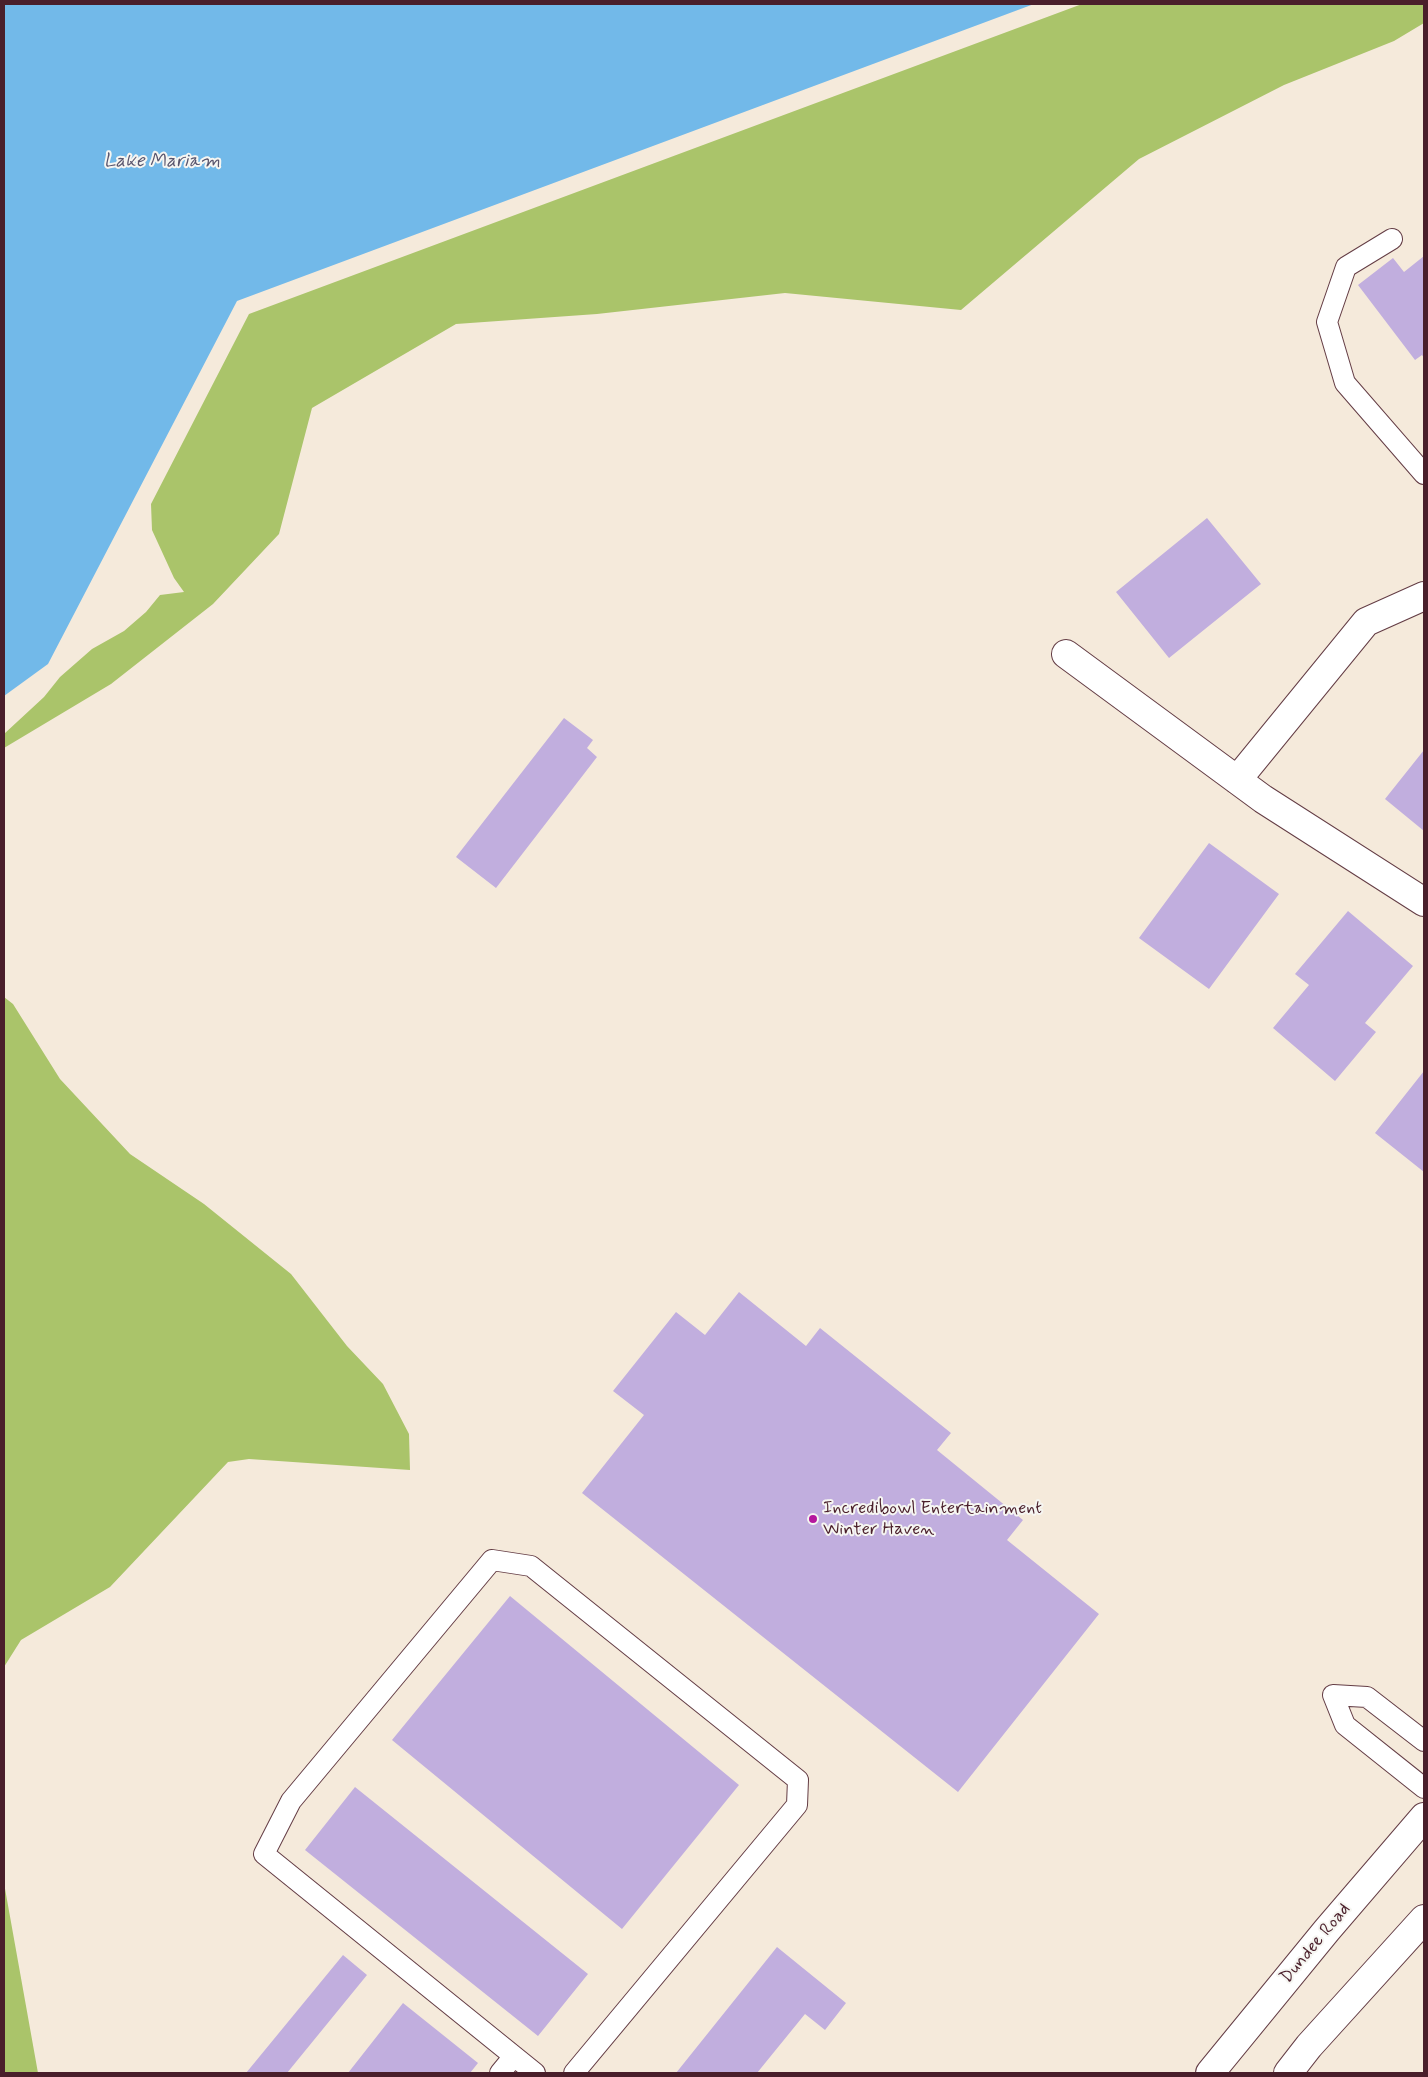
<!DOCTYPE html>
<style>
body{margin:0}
#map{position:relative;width:1428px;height:2077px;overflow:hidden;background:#f5eadb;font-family:Mynerve,sans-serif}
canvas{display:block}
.frame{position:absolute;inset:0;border:5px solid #4a1f2b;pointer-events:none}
</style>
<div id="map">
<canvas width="1428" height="2077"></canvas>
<div class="frame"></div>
</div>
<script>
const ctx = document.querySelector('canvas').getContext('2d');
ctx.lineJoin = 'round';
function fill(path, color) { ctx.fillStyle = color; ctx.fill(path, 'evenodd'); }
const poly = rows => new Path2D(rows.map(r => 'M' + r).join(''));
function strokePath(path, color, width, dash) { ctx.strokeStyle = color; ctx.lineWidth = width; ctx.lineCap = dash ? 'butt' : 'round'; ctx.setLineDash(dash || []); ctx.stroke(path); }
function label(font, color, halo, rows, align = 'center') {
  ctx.font = font + ' Mynerve,sans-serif'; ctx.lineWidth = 4; ctx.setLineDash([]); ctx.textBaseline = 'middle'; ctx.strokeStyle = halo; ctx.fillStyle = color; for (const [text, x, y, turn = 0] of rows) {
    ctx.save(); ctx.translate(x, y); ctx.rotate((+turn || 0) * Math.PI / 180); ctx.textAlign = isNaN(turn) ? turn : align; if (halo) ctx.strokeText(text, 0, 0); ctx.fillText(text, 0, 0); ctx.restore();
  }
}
fill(poly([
 [1082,4,1424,4,1424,23,1394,41,1284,85,1139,159,961,310,785,293,597,314,456,324,312,408,279,534,213,604,111,684,4,748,4,734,44,697,60,677,92,649,124,631,146,612,160,595,184,592,174,578,152,530,151,504,249,314],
 [4,997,13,1004,60,1079,130,1154,204,1204,291,1274,347,1346,383,1384,409,1434,410,1470,249,1459,228,1462,110,1587,21,1640,4,1667],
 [4,1883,38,2073,4,2073]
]), '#aac46a');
fill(poly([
 [4,4,1034,4,237,301,48,664,4,696]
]), '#72b9e9');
fill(poly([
 [1424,256,1424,358,1422,355,1415,360,1358,285,1393,258,1404,272],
 [1207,518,1261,584,1169,658,1116,592],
 [564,718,593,740,587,748,597,757,496,888,456,857],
 [1424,750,1424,831,1385,799],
 [1209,843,1279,894,1209,989,1139,938],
 [1348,911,1413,966,1365,1023,1376,1032,1335,1081,1273,1028,1309,985,1295,974],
 [1424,1071,1424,1172,1375,1133],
 [739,1292,806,1346,820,1328,951,1433,937,1450,1023,1520,1007,1540,1099,1614,958,1792,582,1493,644,1415,613,1391,676,1312,705,1335],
 [510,1596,739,1785,622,1929,392,1740],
 [355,1787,588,1974,538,2036,305,1850],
 [777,1947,846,2003,825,2030,805,2014,757,2073,676,2073],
 [343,1955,367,1975,287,2073,246,2073],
 [403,2003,478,2063,470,2073,348,2073]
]), '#c1aede');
const lane = poly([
 [1392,239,1346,267,1327,322,1345,383,1424,474],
 [1424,1741,1367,1697,1333,1695,1345,1725,1424,1788],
 [500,2073,514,2056],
 [535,2073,264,1854,291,1801,492,1560,531,1566,798,1780,797,1805,574,2073]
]);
const street = poly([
 [1066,654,1263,799,1424,902],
 [1237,780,1366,622,1424,596]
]);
const secondary = poly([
 [1210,2073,1327,1930,1424,1817],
 [1288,2073,1309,2046,1424,1919]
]);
strokePath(lane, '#643d45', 22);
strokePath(street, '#643d45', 30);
strokePath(secondary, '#643d45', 30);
strokePath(lane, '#fff', 20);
strokePath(street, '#fff', 28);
strokePath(secondary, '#fff', 28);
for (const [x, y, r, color] of [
 [813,1519,5,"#b5179e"]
]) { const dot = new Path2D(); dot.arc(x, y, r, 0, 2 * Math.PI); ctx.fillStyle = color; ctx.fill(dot); strokePath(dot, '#f6f6f2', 2); }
label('18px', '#4a1f2b', '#f6f6f2', [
 ["Incredibowl Entertainment",823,1509],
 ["Winter Haven",823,1530]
], 'left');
label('18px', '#4a1f2b', '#f6f6f2', [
 ["Dundee Road",1316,1944,-50]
]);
label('italic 19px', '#58556e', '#f6f6f2', [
 ["Lake Mariam",162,162]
]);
</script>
